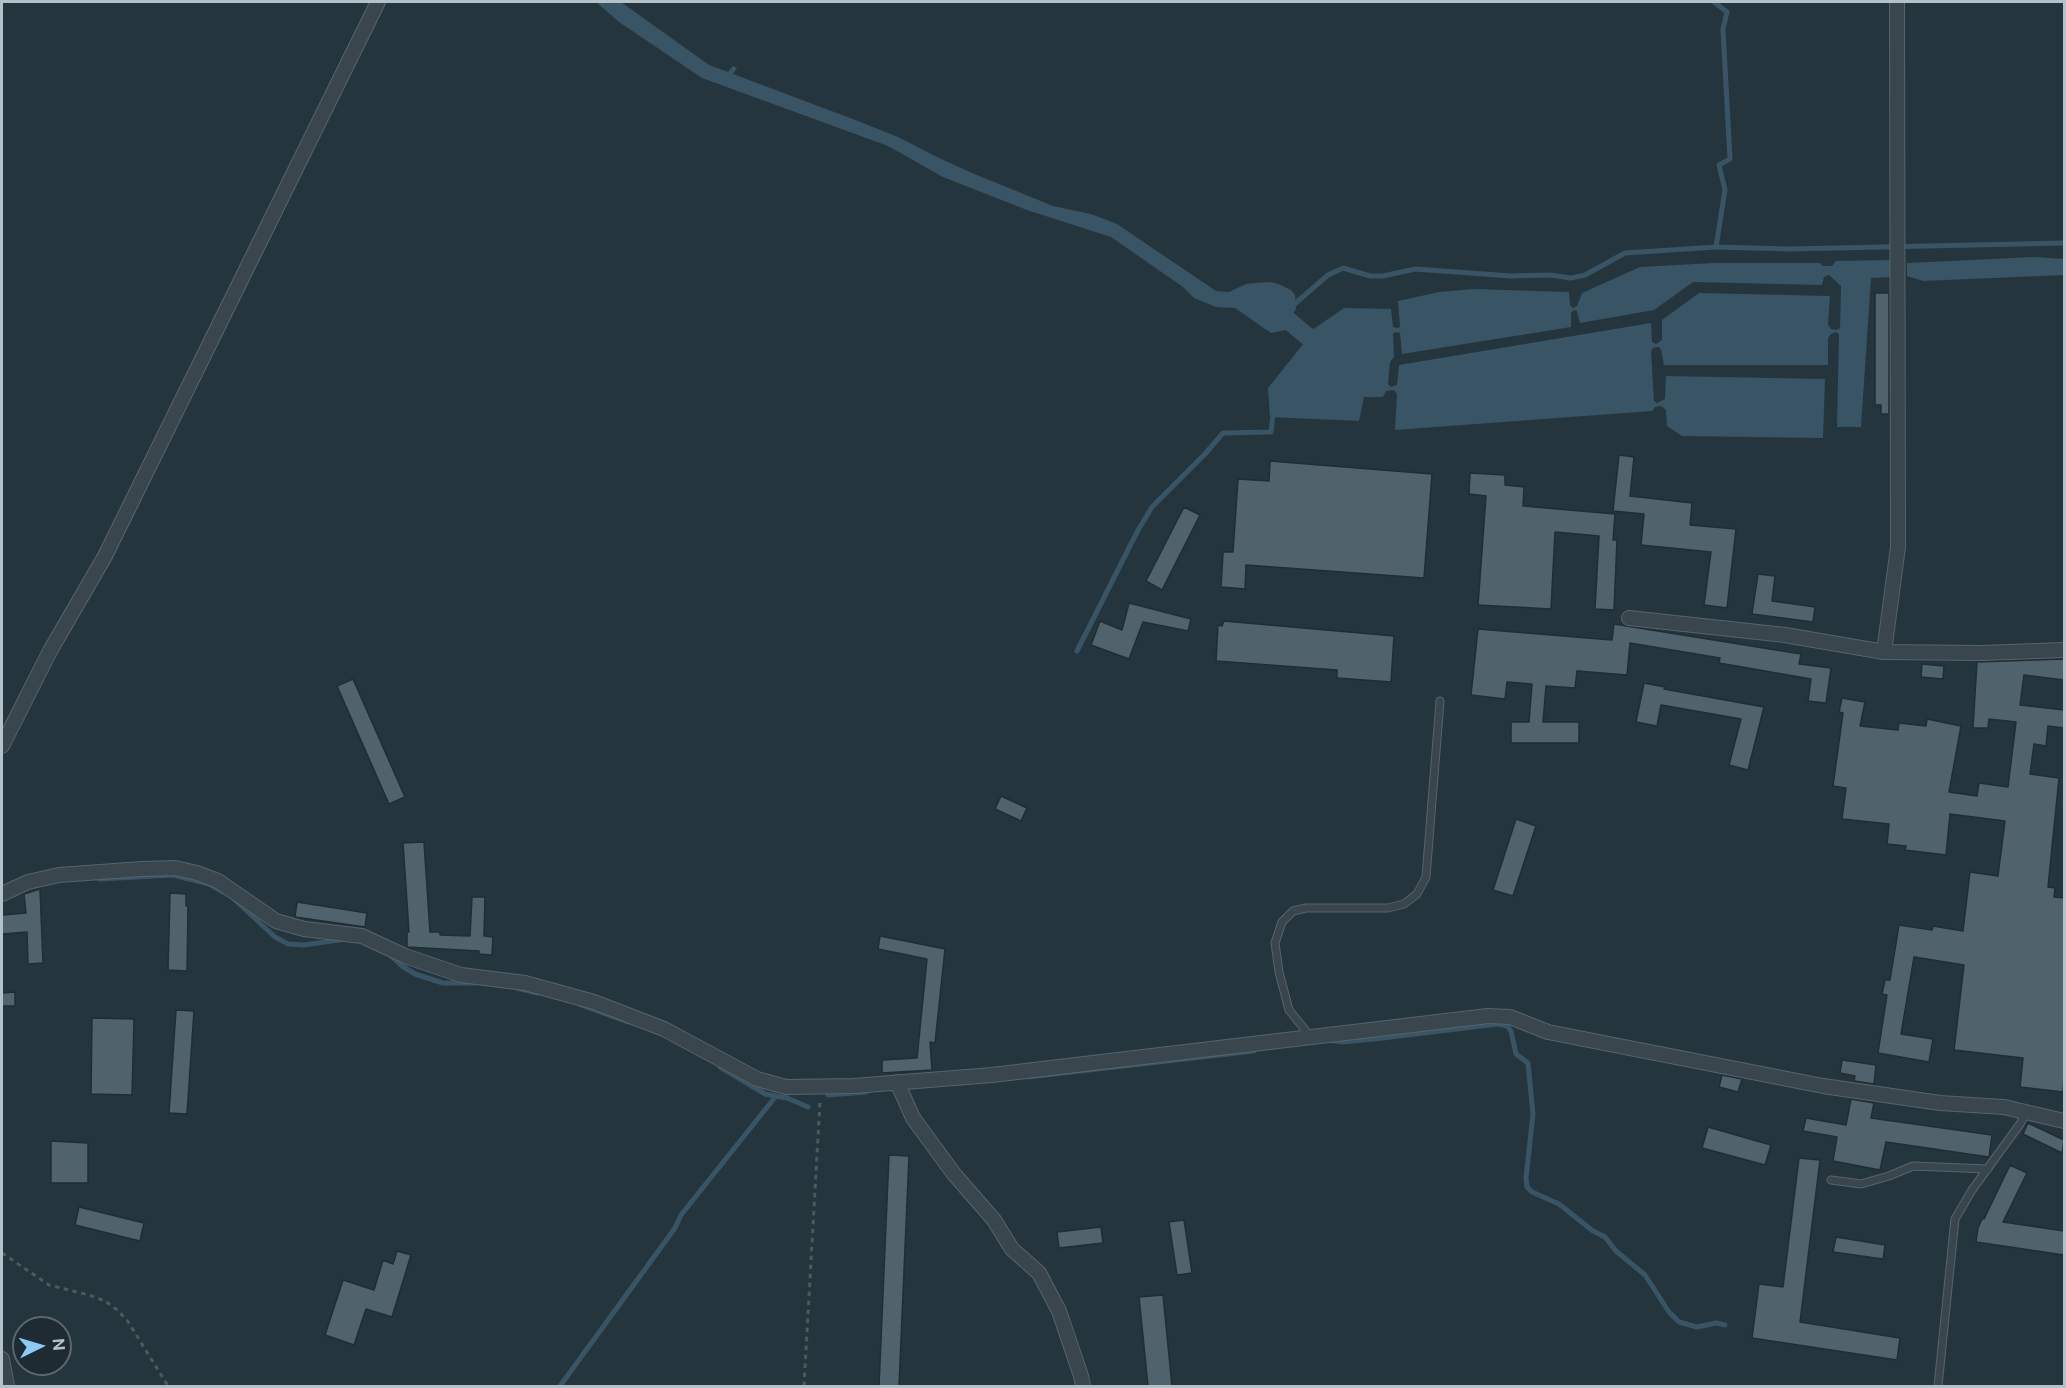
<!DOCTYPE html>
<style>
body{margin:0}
#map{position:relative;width:2066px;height:1388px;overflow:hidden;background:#25353d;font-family:"Public Sans",sans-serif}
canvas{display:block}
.frame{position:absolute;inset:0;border:3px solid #b5c1c9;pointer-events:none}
.north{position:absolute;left:12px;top:1316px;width:60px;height:60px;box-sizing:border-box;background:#1e2b33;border:2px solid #5a676f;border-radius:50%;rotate:85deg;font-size:16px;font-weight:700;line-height:24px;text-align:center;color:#b5c1c9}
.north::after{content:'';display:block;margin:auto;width:21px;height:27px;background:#8dcbf5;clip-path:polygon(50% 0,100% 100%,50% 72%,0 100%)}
</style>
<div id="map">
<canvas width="2066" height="1388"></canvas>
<div class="frame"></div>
<div class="north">N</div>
</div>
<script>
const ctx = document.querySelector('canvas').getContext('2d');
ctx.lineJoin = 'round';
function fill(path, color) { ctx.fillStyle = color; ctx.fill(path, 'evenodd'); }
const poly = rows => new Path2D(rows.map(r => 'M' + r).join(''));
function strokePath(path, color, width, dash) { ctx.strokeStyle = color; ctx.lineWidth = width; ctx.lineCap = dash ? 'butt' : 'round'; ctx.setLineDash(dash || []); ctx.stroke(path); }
fill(poly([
 [596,2,621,2,709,65,728,72,733,66,737,68,733,74,858,121,898,137,939,158,972,173,1053,206,1091,214,1117,224,1216,291,1229,292,1246,284,1255,283,1271,282,1281,285,1291,290,1295,295,1296,309,1286,324,1286,330,1271,333,1235,308,1216,307,1194,298,1183,287,1111,237,1027,210,943,177,888,146,702,78,619,22],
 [2034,257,2064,259,2064,275,1923,281,1907,276,1907,263],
 [1892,260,1893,277,1871,278,1861,427,1837,427,1839,334,1836,332,1831,334,1828,338,1828,365,1664,365,1661,349,1658,347,1653,348,1651,351,1654,401,1657,403,1665,399,1666,376,1825,379,1823,438,1682,436,1667,426,1666,410,1661,406,1655,407,1652,411,1395,430,1397,394,1394,390,1386,391,1383,397,1364,397,1359,421,1270,417,1268,388,1304,343,1302,337,1344,308,1391,309,1393,327,1397,328,1400,327,1398,301,1439,292,1474,289,1569,292,1570,305,1573,308,1577,306,1582,293,1640,267,1713,263,1820,263,1823,266,1832,266,1836,261],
 [1829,275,1841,286,1840,328,1836,330,1831,329,1828,325,1830,296,1699,293,1662,320,1662,340,1656,344,1652,342,1651,323,1399,365,1397,385,1391,387,1388,384,1390,362,1394,357,1393,334,1395,332,1400,333,1402,354,1571,327,1571,313,1574,310,1577,311,1580,323,1654,310,1693,282,1822,285,1824,277]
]), '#395464');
strokePath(poly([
 [1714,2,1727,12,1723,29,1730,159,1719,165,1725,190,1716,247],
 [1290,308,1328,275,1343,268,1370,276,1383,276,1415,269,1511,276,1550,275,1571,278,1585,275,1625,253,1716,247,1790,249,2064,243],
 [1077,651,1137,532,1152,507,1205,454,1223,433,1271,432,1273,415],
 [99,879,173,875,209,884,223,892],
 [234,899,275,937,288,944,304,945,346,939],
 [388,953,402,966,415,974,443,983,475,983],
 [517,988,537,993],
 [581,1005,628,1022],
 [1328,1040,1343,1042,1383,1038,1498,1024,1507,1026,1511,1031,1516,1054,1528,1063,1533,1114,1526,1178,1527,1187,1532,1192,1559,1204,1593,1231,1605,1237,1616,1251,1645,1275,1669,1312,1679,1322,1697,1327,1716,1323,1725,1325],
 [720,1067,765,1094,787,1098,808,1107],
 [1028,1077,1254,1051],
 [828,1095,866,1092],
 [560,1386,675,1228,681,1215,776,1096]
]), '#395464', 5);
strokePath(poly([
 [1269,309,1282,315,1307,336,1327,342]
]), '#395464', 18);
const building = poly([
 [1875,293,1889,293,1889,414,1881,414,1881,405,1875,405,1875,293],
 [1619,455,1634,457,1630,496,1692,503,1690,525,1736,529,1727,608,1704,605,1711,552,1641,545,1644,514,1613,511,1619,455],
 [1270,461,1432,474,1424,578,1246,565,1245,589,1221,587,1223,552,1233,552,1238,479,1269,481,1270,461],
 [1470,473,1505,475,1505,485,1524,487,1523,506,1615,514,1613,540,1617,540,1614,610,1595,609,1599,536,1555,532,1551,609,1478,605,1486,496,1469,494,1470,473],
 [1184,507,1200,515,1162,590,1146,581,1184,507],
 [1758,574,1775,576,1772,601,1815,607,1813,622,1752,614,1758,574],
 [1129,603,1191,619,1188,631,1143,622,1129,659,1091,645,1100,621,1122,630,1129,603],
 [1224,621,1394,636,1391,682,1337,678,1337,670,1216,661,1218,625,1222,626,1224,621],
 [1614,624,1801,654,1799,664,1831,668,1826,703,1808,701,1811,679,1719,663,1720,658,1630,643,1627,675,1577,671,1575,688,1546,686,1543,722,1579,722,1579,743,1511,743,1511,722,1529,722,1532,684,1507,682,1505,699,1471,695,1478,629,1612,640,1614,624],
 [2064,659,2064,680,2024,675,2020,705,2064,710,2064,728,2048,726,2046,746,2034,744,2030,774,2059,778,2048,887,2055,888,2054,897,2064,898,2064,1076,2063,1092,2020,1087,2023,1058,1954,1050,1964,965,1914,957,1901,1034,1933,1039,1929,1062,1878,1053,1887,995,1882,994,1885,980,1890,980,1899,925,1932,930,1933,926,1963,931,1970,872,1998,876,2005,821,1950,814,1946,855,1905,850,1906,846,1887,844,1889,824,1842,819,1846,788,1833,786,1843,713,1839,712,1842,698,1865,702,1860,726,1898,730,1899,723,1926,726,1927,719,1961,726,1949,792,1977,796,1979,783,2008,787,2016,722,1989,719,1988,728,1973,728,1977,662,2064,659],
 [1922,664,1944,666,1943,679,1921,677,1922,664],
 [353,679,405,797,389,804,337,686,353,679],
 [1644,683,1665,687,1664,689,1764,707,1748,770,1729,765,1741,719,1661,705,1657,726,1636,722,1644,683],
 [1001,796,1027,808,1021,821,995,809,1001,796],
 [1516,819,1536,826,1513,896,1493,890,1516,819],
 [424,842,430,932,440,932,440,935,470,936,472,897,485,897,484,936,493,937,492,955,479,954,479,951,407,947,407,932,409,932,403,843,424,842],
 [40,889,43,963,28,964,27,932,2,934,2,915,26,913,24,894,40,889],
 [170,893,186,894,186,906,188,906,187,971,168,970,170,893],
 [297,902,367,913,365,927,295,917,297,902],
 [880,936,945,949,935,1043,930,1042,932,1070,882,1073,882,1060,917,1058,927,959,878,949,880,936],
 [15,992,15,1006,2,1006,2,993,15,992],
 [176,1010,194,1011,187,1114,169,1113,176,1010],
 [92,1018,134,1019,132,1095,91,1094,92,1018],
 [1842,1060,1876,1065,1874,1084,1854,1081,1855,1076,1840,1073,1842,1060],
 [1722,1075,1742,1079,1738,1092,1719,1087,1722,1075],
 [1851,1099,1874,1103,1871,1118,1992,1135,1989,1157,1886,1142,1880,1170,1833,1161,1837,1137,1803,1131,1806,1118,1846,1125,1851,1099],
 [2028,1123,2064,1140,2062,1153,2023,1134,2028,1123],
 [1708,1127,1771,1145,1765,1165,1702,1148,1708,1127],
 [51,1141,88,1143,88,1183,51,1183,51,1141],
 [889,1155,909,1156,899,1386,879,1386,889,1155],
 [1799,1158,1820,1160,1800,1322,1900,1338,1897,1360,1752,1338,1759,1284,1783,1287,1799,1158],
 [2010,1165,2027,1173,2003,1222,2064,1231,2064,1255,1976,1242,1978,1228,1982,1219,1984,1219,2010,1165],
 [79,1207,144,1223,140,1241,75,1225,79,1207],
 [1184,1220,1192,1273,1177,1275,1169,1222,1184,1220],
 [1101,1227,1103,1243,1059,1248,1057,1232,1101,1227],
 [1836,1237,1885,1245,1883,1259,1833,1252,1836,1237],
 [397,1251,411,1255,392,1317,366,1309,354,1345,325,1335,343,1280,374,1290,383,1260,393,1264,397,1251],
 [1163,1295,1172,1386,1148,1386,1139,1297,1163,1295]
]);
fill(building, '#50626b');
strokePath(building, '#202d35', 1.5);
const service = poly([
 [1310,1036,1289,1010,1279,972,1275,943,1282,922,1293,911,1306,908,1388,908,1404,904,1417,894,1426,877,1440,701],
 [1831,1180,1861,1184,1889,1176,1913,1166,1988,1169],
 [1938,1386,1955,1219,1972,1190,2020,1124,2026,1112]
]);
const minor = poly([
 [1629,618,1785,635,1884,652,1982,653,2064,650],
 [1884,652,1898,547,1897,2],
 [2,746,50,651,105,556,378,2],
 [2,894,28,882,59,875,142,869,175,868,197,873,218,881,276,921,304,929,362,936,405,956,461,975,525,983,594,1002,664,1029,757,1079,786,1087,854,1086,992,1075,1488,1016,1510,1017,1548,1032,1823,1086,1940,1103,2004,1107,2064,1121],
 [897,1082,913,1118,954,1174,994,1220,1012,1249,1039,1273,1059,1311,1081,1376,1083,1386],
 [2,1359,7,1386]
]);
strokePath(service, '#57646c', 9);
strokePath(minor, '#57646c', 16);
strokePath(poly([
 [2,1253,49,1285,89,1295,105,1301,116,1309,127,1320,168,1386],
 [804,1386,820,1101]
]), '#475d5b', 3, [4.5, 4.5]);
strokePath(service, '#39464e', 7);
strokePath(minor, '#39464e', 14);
</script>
